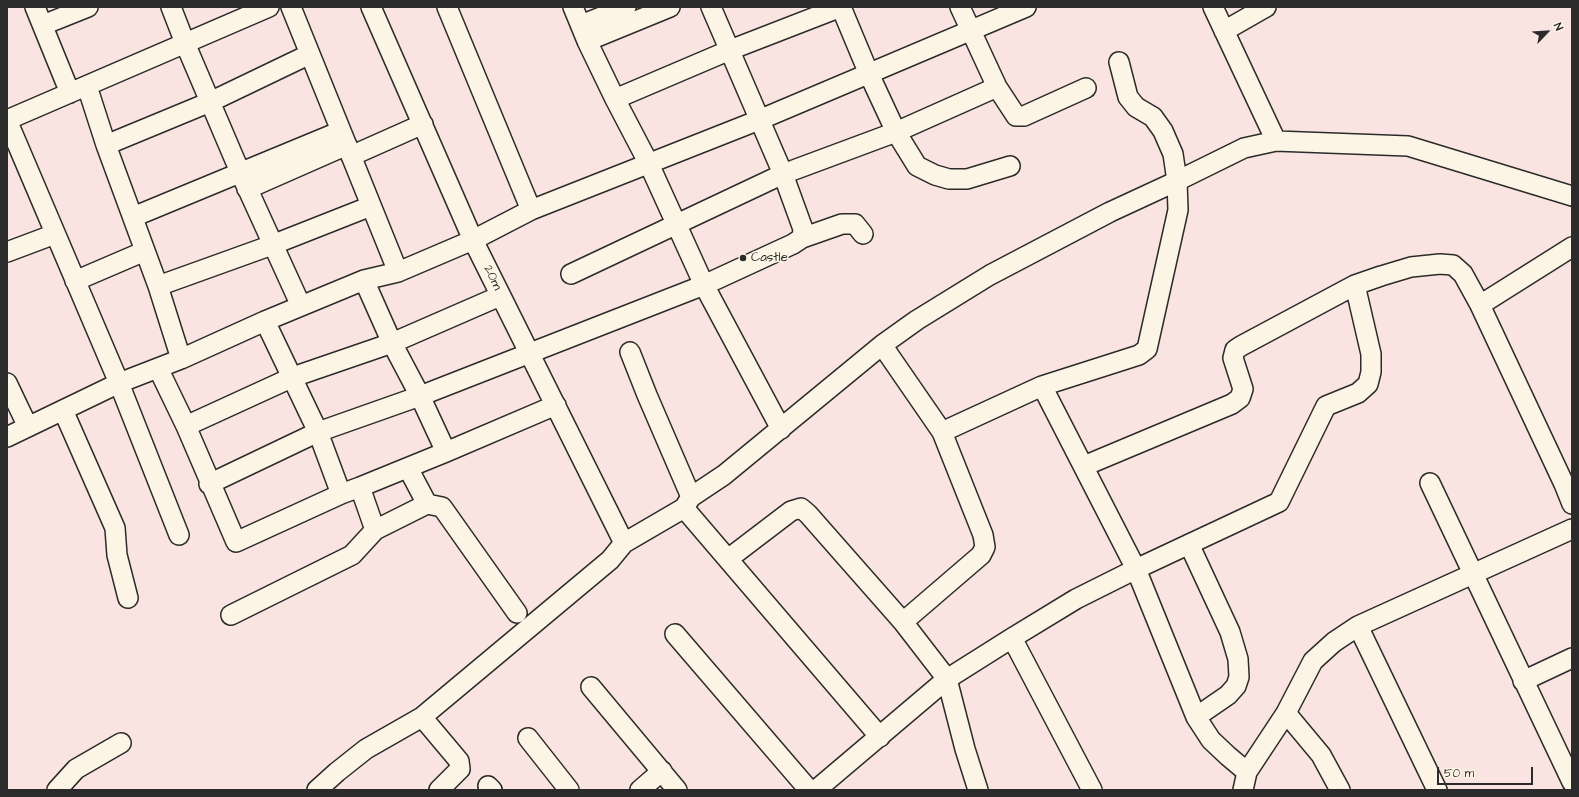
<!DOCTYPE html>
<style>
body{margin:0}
#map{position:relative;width:1579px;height:797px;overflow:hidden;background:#f9e4e1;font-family:"Architects Daughter",sans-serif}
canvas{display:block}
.frame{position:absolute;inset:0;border:8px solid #2b2b2b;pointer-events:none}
.north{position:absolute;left:1527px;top:12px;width:40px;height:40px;-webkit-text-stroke:3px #fcf5e5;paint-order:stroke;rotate:65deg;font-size:11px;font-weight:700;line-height:16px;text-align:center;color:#2b2b2b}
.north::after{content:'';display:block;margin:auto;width:14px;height:18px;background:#2b2b2b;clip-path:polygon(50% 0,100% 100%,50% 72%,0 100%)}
.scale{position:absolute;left:1437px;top:767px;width:96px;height:18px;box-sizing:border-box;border:2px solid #2b2b2b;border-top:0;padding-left:5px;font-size:12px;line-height:14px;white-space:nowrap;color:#2b2b2b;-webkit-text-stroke:3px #fcf5e5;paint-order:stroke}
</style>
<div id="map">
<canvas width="1579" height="797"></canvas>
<div class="frame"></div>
<div class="north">N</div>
<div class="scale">50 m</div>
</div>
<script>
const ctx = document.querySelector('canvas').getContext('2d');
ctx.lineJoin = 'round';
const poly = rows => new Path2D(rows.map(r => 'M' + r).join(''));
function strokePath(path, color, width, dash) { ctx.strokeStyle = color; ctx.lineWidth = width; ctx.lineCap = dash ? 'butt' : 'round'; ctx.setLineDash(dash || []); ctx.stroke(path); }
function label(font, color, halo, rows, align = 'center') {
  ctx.font = font + ' "Architects Daughter",sans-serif'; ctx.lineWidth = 3; ctx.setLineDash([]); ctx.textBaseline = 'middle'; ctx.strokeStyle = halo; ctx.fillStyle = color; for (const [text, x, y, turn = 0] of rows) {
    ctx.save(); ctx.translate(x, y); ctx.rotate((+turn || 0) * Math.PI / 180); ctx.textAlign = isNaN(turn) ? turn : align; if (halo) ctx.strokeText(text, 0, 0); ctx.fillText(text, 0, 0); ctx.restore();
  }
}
const minor = poly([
 [35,7,70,93],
 [171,7,185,43,240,172,301,306],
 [291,7,398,272],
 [371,7,473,240,624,543],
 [447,7,531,210],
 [573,7,587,41,615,99,649,164,704,285,781,429],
 [711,7,783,174,803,229,802,238],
 [841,7,869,74,896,132,917,166,935,175,949,179,967,179,1010,166],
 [1213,7,1276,141],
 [43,25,88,7],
 [581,25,626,7],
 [1224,31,1266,7],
 [587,41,670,7],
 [87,86,106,145,210,102,310,54],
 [997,87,1016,116,1024,116,1086,88],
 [615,99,730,50,841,7],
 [7,120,119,383,179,535],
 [7,120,269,7],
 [106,145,158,286],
 [351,156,423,124],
 [247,189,347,145],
 [133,217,341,131],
 [7,252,55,234],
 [571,274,783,174,896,132,997,87,960,7],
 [364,280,392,343,420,396,446,452],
 [75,281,145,251],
 [1480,305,1572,247],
 [265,321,318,432,341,494],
 [882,345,942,432,983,535,985,547,981,555,903,622],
 [630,352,647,395,691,497],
 [181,359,158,286,272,245,371,206],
 [158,368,186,426,236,542,341,494,360,487,446,452,556,405],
 [7,383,28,427],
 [1042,386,1136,569,1196,717,1211,740,1228,756,1247,772],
 [63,410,115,528,117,555,128,598],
 [186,426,293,377,392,343,500,296],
 [942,432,1042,386,1139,355,1147,349,1178,210,1177,181,1173,154,1163,131,1153,117,1136,107,1128,97,1119,62],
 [7,437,119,383,181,359,265,321,364,280,398,272,473,240,531,210,759,120,1026,7],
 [1084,466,1232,404,1240,398,1243,389,1233,358,1235,350,1241,346,1355,285,1381,276,1411,267,1440,264,1453,265,1463,274,1480,305,1564,484,1572,504],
 [408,468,427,504,442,507,517,613],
 [1430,483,1572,782],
 [209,484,318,432,420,396,704,285,793,244,802,238,842,224,855,224,863,234],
 [684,508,880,737],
 [375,530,427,504],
 [1189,544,1230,632,1238,659,1239,677,1236,686,1228,695,1196,717],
 [728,559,791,511,801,508,808,514,903,622,947,679,965,749,978,790],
 [231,615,352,555,375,530,360,487],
 [1358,626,1572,529],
 [675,634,809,790],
 [1012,638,1092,790],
 [1523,681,1572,658],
 [591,687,677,790],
 [1286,713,1321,755,1340,790],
 [422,717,459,761,460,769,439,790],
 [528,738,569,790],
 [488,786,492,790],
 [57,790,76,769,121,743],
 [317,790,337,772,366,749,422,717,610,560,624,543,684,508,691,497,724,475,882,345,917,320,990,275,1110,212,1177,181,1244,148,1276,141,1408,146,1572,196],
 [640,790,662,771],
 [816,790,947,679,1012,638,1076,599,1136,569,1279,502,1326,406,1358,393,1368,384,1371,372,1371,354,1355,285],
 [1243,790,1247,772,1286,713,1313,661,1334,642,1358,626,1437,790]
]);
strokePath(minor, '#2b2b2b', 22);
strokePath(minor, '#fcf5e5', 19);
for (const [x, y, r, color] of [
 [743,258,4,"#2b2b2b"]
]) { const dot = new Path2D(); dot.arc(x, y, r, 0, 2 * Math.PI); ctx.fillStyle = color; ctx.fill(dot); strokePath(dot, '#fcf5e5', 1.5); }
label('13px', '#2b2b2b', '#fcf5e5', [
 ["Castle",751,258]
], 'left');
label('13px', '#2b2b2b', '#fcf5e5', [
 ["20m",492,278,64]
]);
</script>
